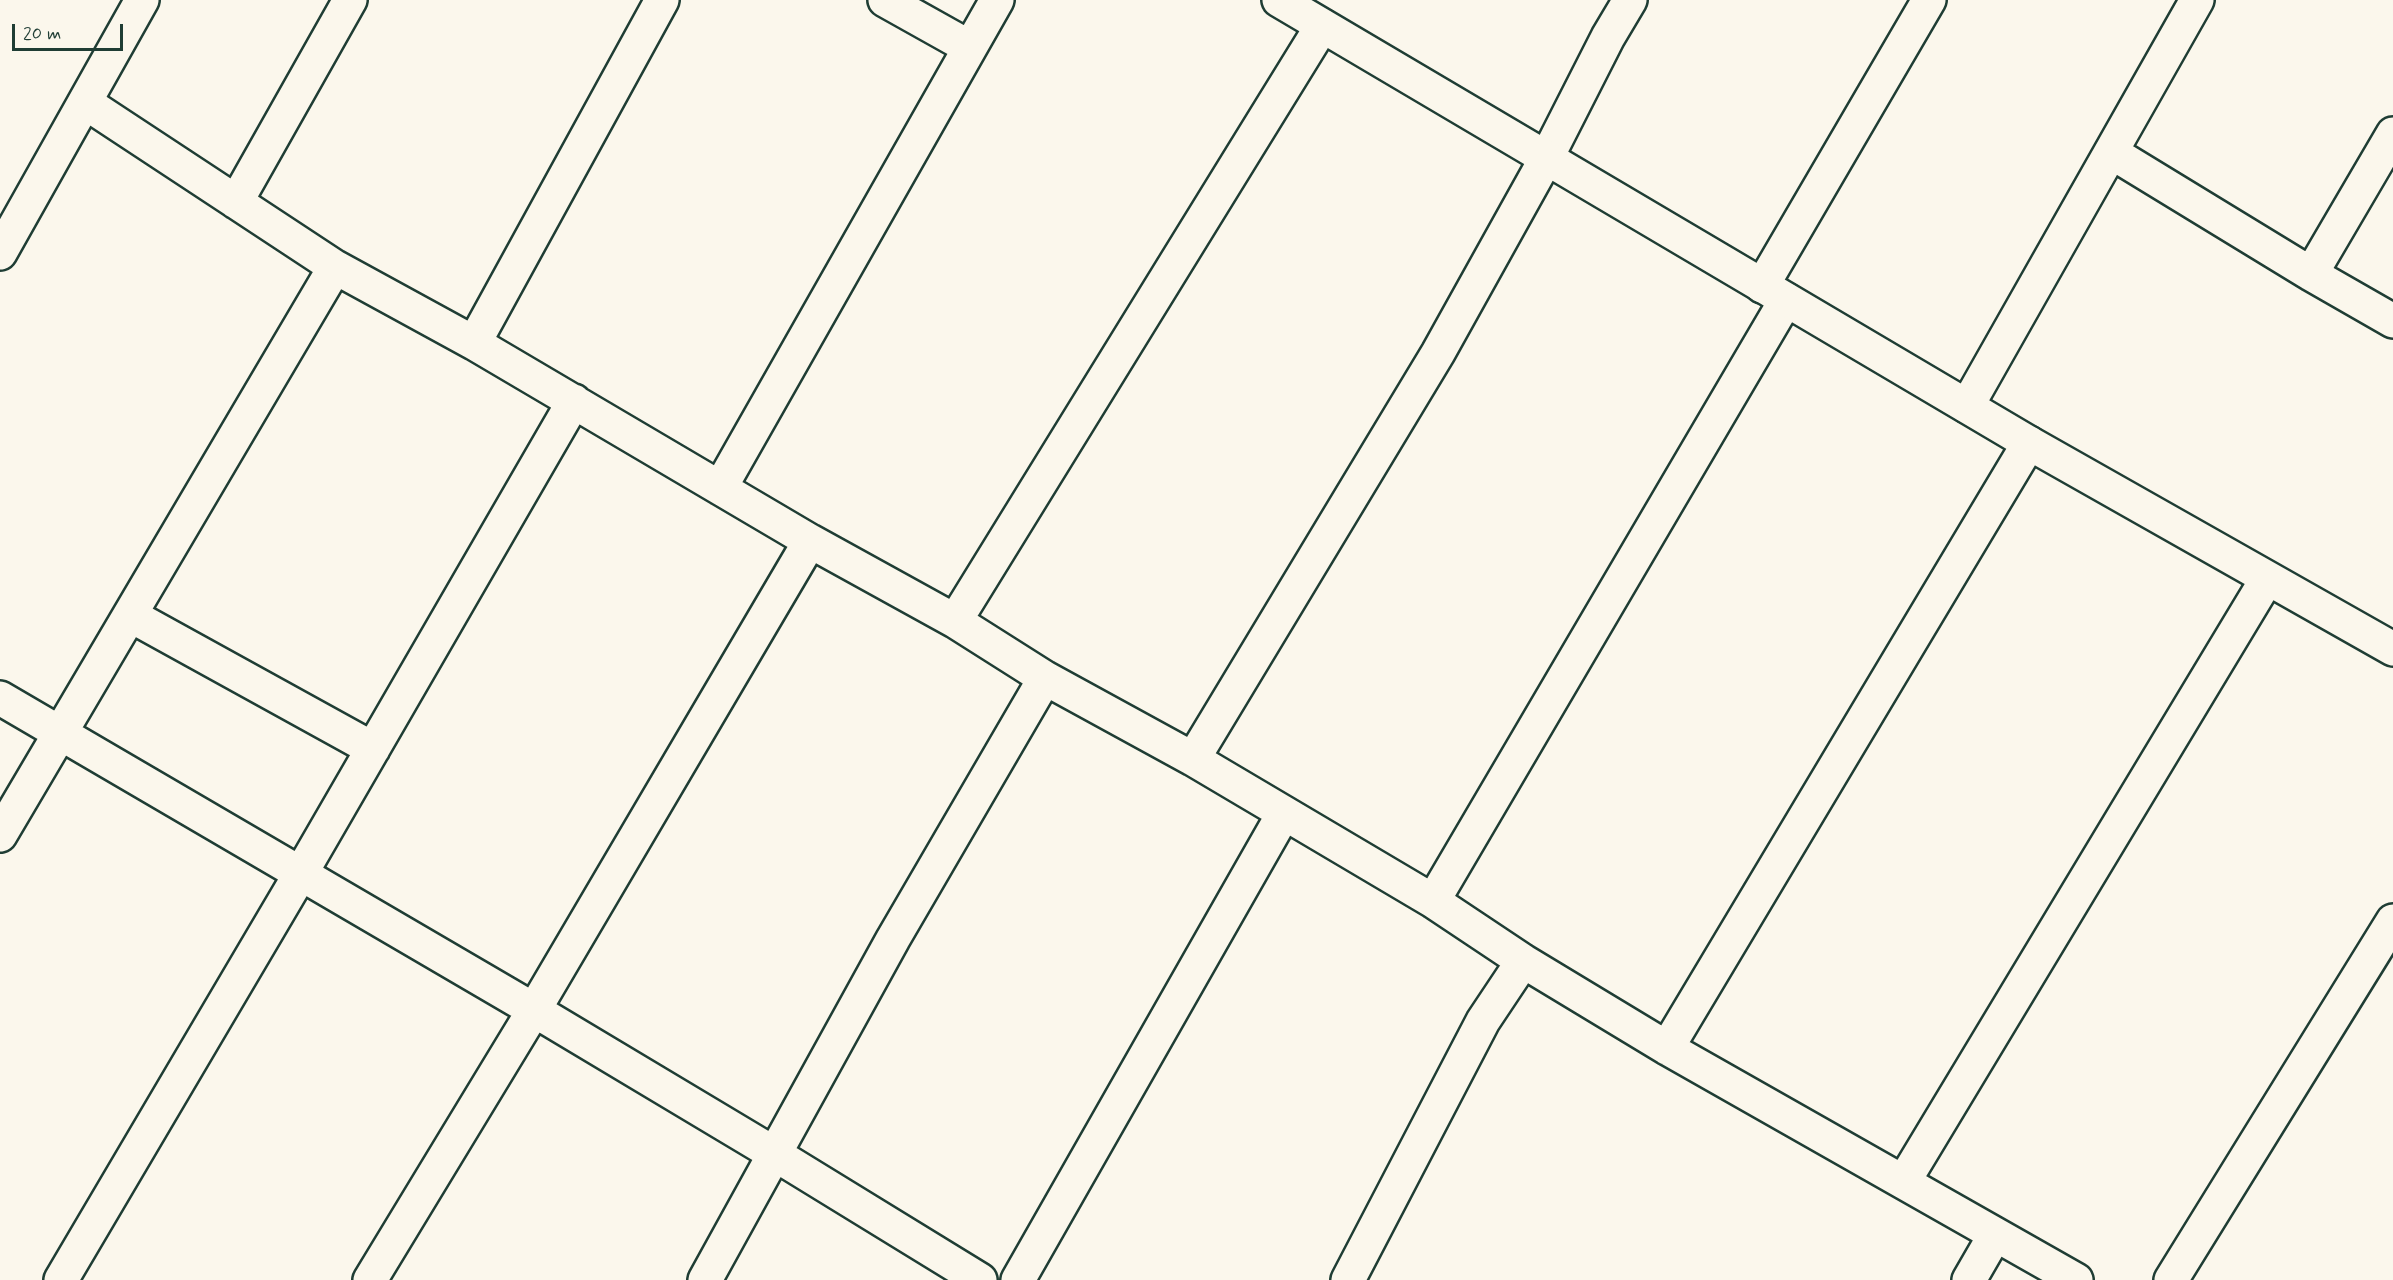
<!DOCTYPE html>
<style>
body{margin:0}
#map{position:relative;width:2393px;height:1280px;overflow:hidden;background:#fbf7ec;font-family:Mynerve,sans-serif}
canvas{display:block}
.scale{position:absolute;left:12px;top:24px;width:111px;height:27px;box-sizing:border-box;border:3px solid #1f3d34;border-top:0;padding-left:8px;font-size:18px;line-height:21px;white-space:nowrap;color:#1f3d34;-webkit-text-stroke:4px #fbf7ec;paint-order:stroke}
</style>
<div id="map">
<canvas width="2393" height="1280"></canvas>
<div class="scale">20 m</div>
</div>
<script>
const ctx = document.querySelector('canvas').getContext('2d');
ctx.lineJoin = 'round';
const poly = rows => new Path2D(rows.map(r => 'M' + r).join(''));
function strokePath(path, color, width, dash) { ctx.strokeStyle = color; ctx.lineWidth = width; ctx.lineCap = dash ? 'butt' : 'round'; ctx.setLineDash(dash || []); ctx.stroke(path); }
const street = poly([
 [885,0,969,47],
 [86,103,335,267,474,343,810,541,955,621,1045,678,1193,759,1433,901,1523,961,1667,1048,2076,1280],
 [2111,152,2311,274,2393,321],
 [236,202,350,0],
 [2311,274,2393,134],
 [1762,286,1929,0],
 [474,343,662,0],
 [1967,406,2197,0],
 [720,488,997,0],
 [130,615,373,749],
 [955,621,1322,26],
 [0,698,534,1010,773,1153,980,1280],
 [1193,759,1438,353,1547,157,1608,37,1630,0],
 [0,835,335,267],
 [1433,901,1786,300],
 [1667,1048,2029,443],
 [1904,1181,2267,579],
 [61,1280,301,873,574,401],
 [370,1280,534,1010,810,541],
 [705,1280,893,939,1045,678],
 [1018,1280,1284,813],
 [1348,1280,1483,1021,1523,961],
 [1969,1280,1995,1235],
 [2171,1280,2393,921]
]);
const secondary = poly([
 [1279,0,2029,443,2393,649],
 [0,253,142,0]
]);
strokePath(street, '#1f3d34', 38);
strokePath(secondary, '#1f3d34', 38);
strokePath(street, '#fbf7ec', 33);
strokePath(secondary, '#fbf7ec', 33);
</script>
